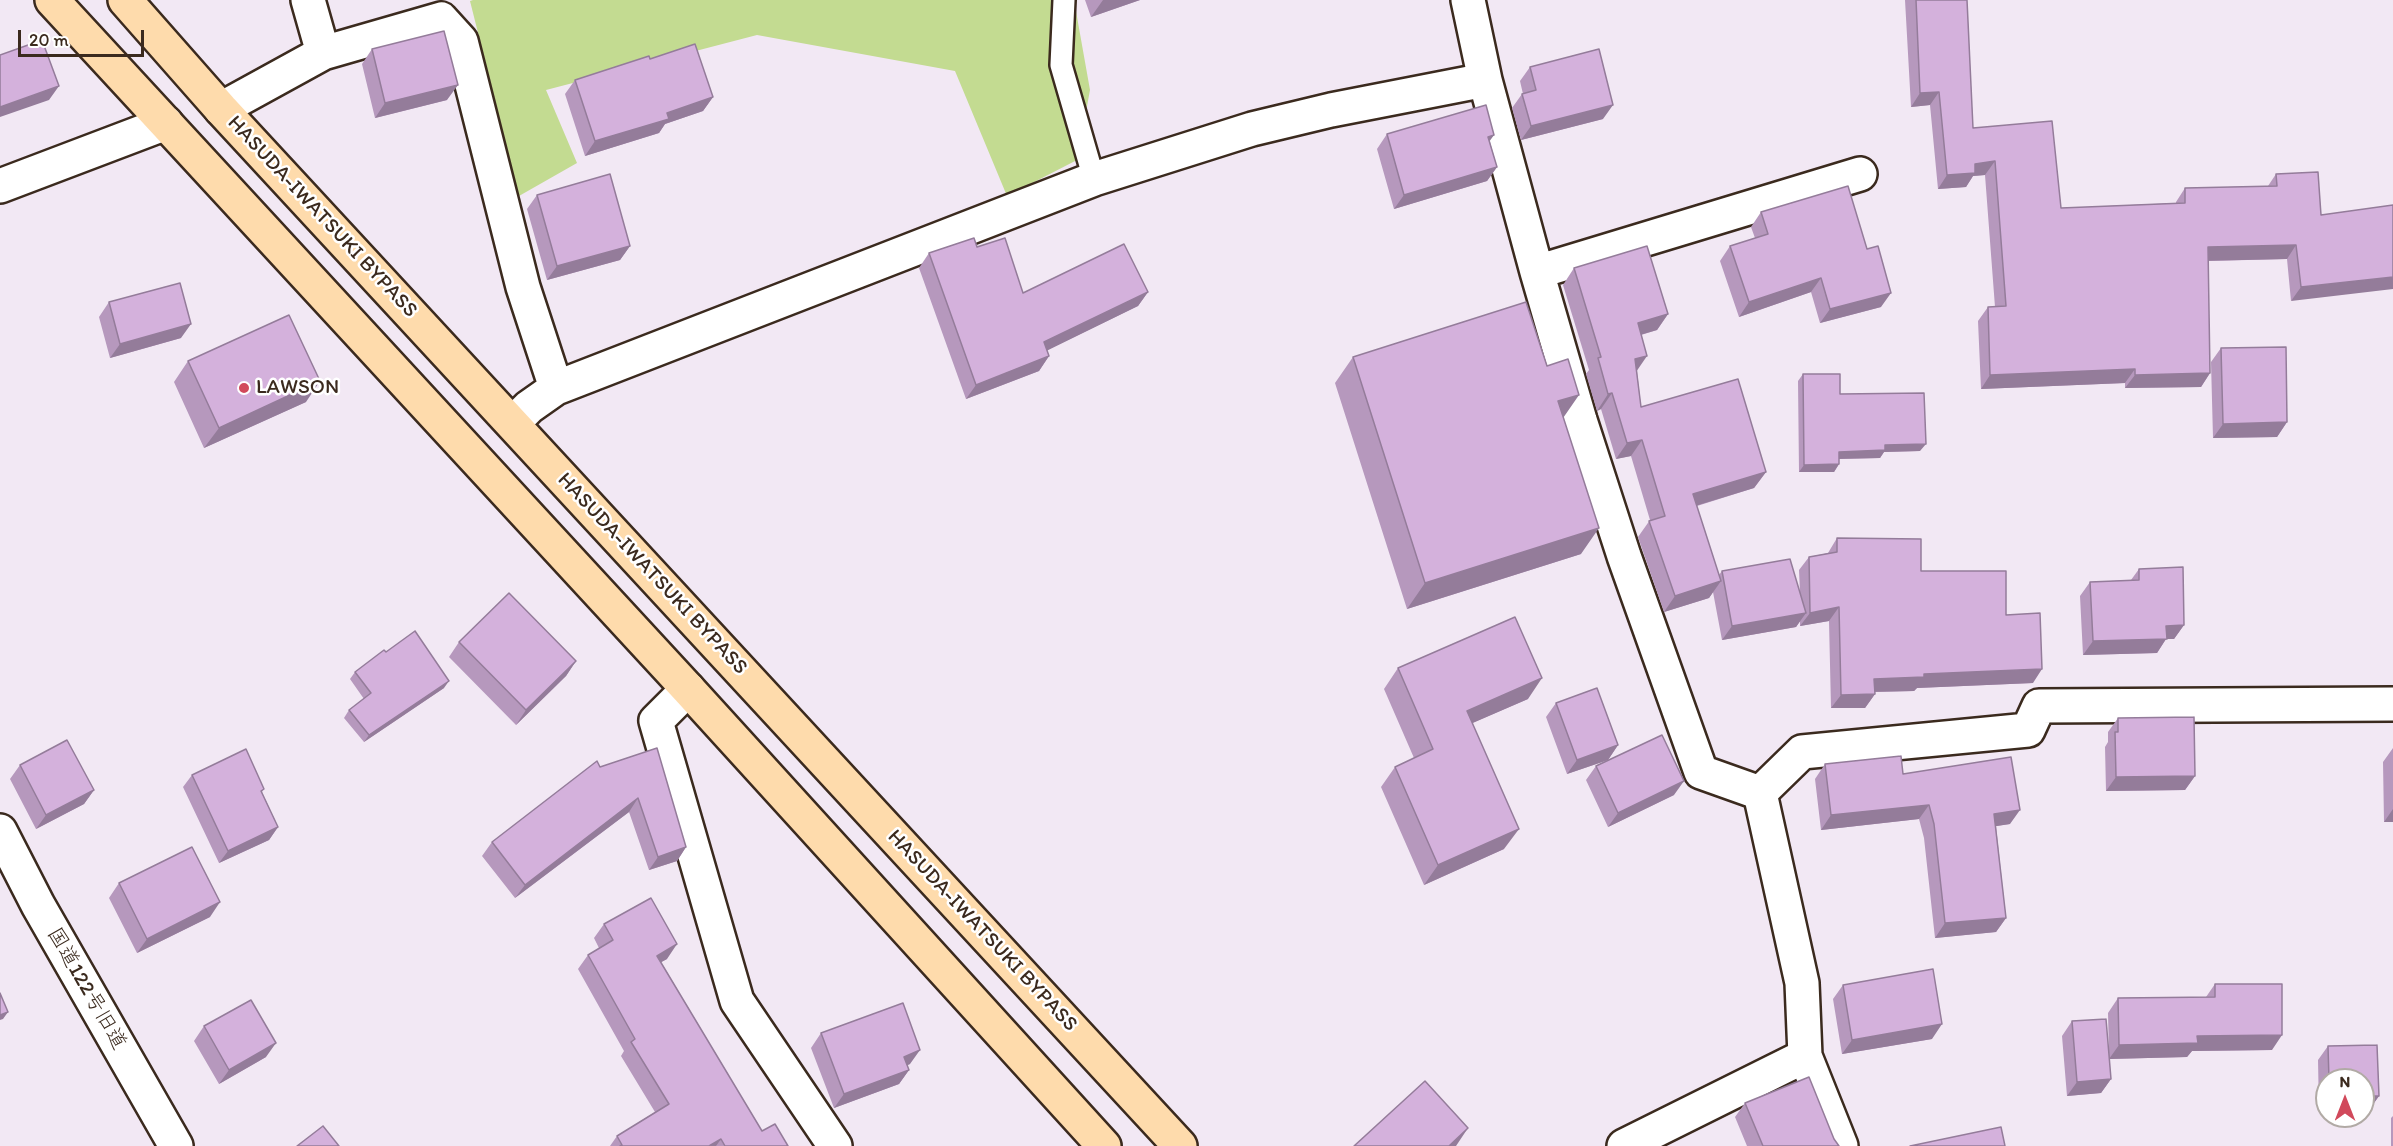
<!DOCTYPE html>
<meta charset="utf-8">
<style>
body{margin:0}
#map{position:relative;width:2393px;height:1146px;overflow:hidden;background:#f2e8f4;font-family:Itim,sans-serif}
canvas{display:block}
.north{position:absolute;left:2315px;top:1068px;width:60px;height:60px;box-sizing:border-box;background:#fff;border:2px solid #b1aaa5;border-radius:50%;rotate:0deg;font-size:16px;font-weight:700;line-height:24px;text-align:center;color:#3b2a1e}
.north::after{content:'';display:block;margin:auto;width:21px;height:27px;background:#d1495b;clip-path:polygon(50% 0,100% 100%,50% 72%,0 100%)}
.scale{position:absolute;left:18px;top:30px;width:126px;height:27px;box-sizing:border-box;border:3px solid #3b2a1e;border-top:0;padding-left:8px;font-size:18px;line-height:21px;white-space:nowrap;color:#3b2a1e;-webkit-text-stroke:4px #fff;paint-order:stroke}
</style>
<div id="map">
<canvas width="2393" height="1146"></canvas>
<div class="north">N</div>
<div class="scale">20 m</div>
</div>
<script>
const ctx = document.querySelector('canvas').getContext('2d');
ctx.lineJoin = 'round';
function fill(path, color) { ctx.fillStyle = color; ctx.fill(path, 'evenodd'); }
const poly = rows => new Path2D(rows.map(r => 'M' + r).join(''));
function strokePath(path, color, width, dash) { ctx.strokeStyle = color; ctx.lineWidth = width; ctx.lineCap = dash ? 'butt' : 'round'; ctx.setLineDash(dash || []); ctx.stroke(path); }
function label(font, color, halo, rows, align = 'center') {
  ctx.font = font + ' Itim,"Klee One",sans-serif'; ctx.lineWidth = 5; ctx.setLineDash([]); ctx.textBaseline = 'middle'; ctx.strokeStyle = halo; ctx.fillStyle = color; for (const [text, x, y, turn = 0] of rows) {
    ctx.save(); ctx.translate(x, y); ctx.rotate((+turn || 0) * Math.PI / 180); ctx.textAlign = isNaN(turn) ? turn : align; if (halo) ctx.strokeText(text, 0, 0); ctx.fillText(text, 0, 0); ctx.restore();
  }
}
fill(poly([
 [473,0,1074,0,1090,90,1077,160,1007,196,955,71,757,35,546,90,577,163,519,196,470,1]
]), '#c3db91');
const lane = poly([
 [1064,0,1061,65,1094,179]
]);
const street = poly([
 [308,0,323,53],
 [1468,0,1485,80],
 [221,109,323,53,441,19,461,41,523,287,556,388],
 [0,186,166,123],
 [1537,272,1860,174],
 [513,423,529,407,556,388,1094,179,1252,129,1331,110,1485,80,1537,272,1580,420,1624,556,1701,772,1760,793],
 [688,689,656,721,737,1001,835,1146],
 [1760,793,1802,752,2028,730,2039,706,2393,704],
 [1760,793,1802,983,1805,1056,1841,1146],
 [1624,1146,1805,1056]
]);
const secondary = poly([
 [0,831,38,905,176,1146]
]);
const highway = poly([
 [52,0,688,689,1104,1146],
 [125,0,221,109,1180,1146]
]);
strokePath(lane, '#3b2a1e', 26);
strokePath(street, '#3b2a1e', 38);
strokePath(secondary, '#3b2a1e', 38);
strokePath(highway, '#3b2a1e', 38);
strokePath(lane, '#fff', 21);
strokePath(street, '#fff', 33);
strokePath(secondary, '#fff', 33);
strokePath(highway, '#fedbac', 33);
fill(poly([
 [1085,0,1140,0,1091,17],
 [1905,0,1967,0,1973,128,2061,208,2176,203,2176,202,2185,188,2268,186,2276,174,2321,215,2393,205,2291,301,2287,259,2208,261,2210,373,2201,387,2125,388,2125,383,1981,389,1978,321,1988,307,1995,307,1985,175,1973,176,1966,187,1938,189,1930,105,1911,107],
 [372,49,447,100,375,118,362,64],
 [650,59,713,97,703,111,665,124,659,133,585,156,565,94,575,80],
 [1530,67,1603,119,1521,140,1512,108,1522,94,1523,94,1520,81],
 [1387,134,1490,142,1497,167,1487,181,1394,209,1377,149],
 [537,195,630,246,620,260,547,280,527,209],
 [1761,212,1881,307,1820,323,1811,292,1739,317,1720,261,1730,246,1755,238,1751,227],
 [977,247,1023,293,1148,292,1138,306,1047,350,1049,356,1039,371,966,399,919,268,929,253],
 [1574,268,1668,314,1657,330,1641,335,1637,371,1641,407,1766,472,1754,488,1697,506,1719,575,1722,571,1800,593,1799,570,1809,557,1828,553,1837,538,1921,571,2006,615,2033,683,1917,688,1914,691,1875,692,1875,694,1865,708,1831,708,1829,621,1800,626,1800,621,1796,627,1722,640,1713,592,1709,598,1664,612,1638,537,1650,520,1631,456,1616,459,1601,409,1597,411,1586,374,1589,370,1563,285],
 [109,302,181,338,110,358,99,317],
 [2221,348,2287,422,2277,437,2213,438,2211,362],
 [1353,357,1563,417,1581,554,1407,609,1335,383],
 [188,361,306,402,204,448,174,382],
 [1803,374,1840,394,1920,451,1884,452,1880,458,1839,459,1839,464,1834,472,1799,472,1798,381],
 [2139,569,2184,625,2174,639,2166,639,2157,653,2083,655,2080,596,2090,582,2131,580],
 [459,642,576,661,566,676,516,725,449,657],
 [386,652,444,688,364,742,344,718,349,710,364,699,350,679,355,672],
 [1398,668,1528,699,1472,723,1504,849,1424,885,1381,787,1395,767,1414,758,1384,689],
 [1556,703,1618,745,1608,760,1567,774,1546,717],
 [2118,718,2195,776,2185,790,2106,791,2105,747,2108,742,2108,732],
 [657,748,686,847,677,861,649,870,629,812,515,898,482,856,492,842,600,767],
 [2393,748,2393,822,2384,822,2383,762],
 [1825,764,1903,774,2010,824,1996,826,2006,918,1996,932,1935,938,1924,838,1919,819,1821,830,1815,779],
 [20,765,94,790,84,804,36,829,10,779],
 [1596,766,1674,795,1608,827,1586,780],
 [192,775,264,789,262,792,278,827,269,840,219,863,183,787],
 [119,883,210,917,137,953,109,898],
 [604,924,667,959,661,962,762,1131,788,1146,610,1146,617,1136,655,1112,621,1056,624,1051,578,969,588,955,599,948,594,938],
 [2215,984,2272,1050,2192,1051,2187,1057,2109,1059,2111,1079,2101,1093,2067,1096,2062,1036,2072,1021,2109,1054,2108,1013,2118,998,2206,997],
 [1843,985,1932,1039,1842,1054,1833,999],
 [204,1026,266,1057,219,1084,194,1041],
 [821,1033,910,1064,907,1065,909,1070,899,1084,834,1108,811,1048],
 [2377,1045,2379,1096,2369,1110,2363,1110,2363,1080,2327,1080,2327,1111,2319,1111,2318,1060,2328,1046],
 [1745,1103,1834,1139,1839,1146,1747,1146,1735,1117],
 [2393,1116,2393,1146,2391,1146,2391,1118]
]), '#b698bd');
fill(poly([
 [1103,0,1140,0,1091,17],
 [458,85,447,100,375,118,385,103],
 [59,86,49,100,0,117,0,107],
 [1939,92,1930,105,1911,107,1920,93],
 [713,97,703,111,665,124,659,133,585,156,595,141,667,113],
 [1613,105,1603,119,1521,140,1531,126],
 [1494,135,1484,149,1488,137],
 [1995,161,1985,175,1973,176,1966,187,1938,189,1947,175,1975,164],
 [1497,167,1487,181,1394,209,1404,195],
 [2296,245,2287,259,2198,261,2208,247],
 [630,246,620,260,547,280,557,266],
 [2393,277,2393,289,2291,301,2301,287],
 [1821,278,1811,292,1739,317,1749,302],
 [1148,292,1138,306,1034,357,1044,342],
 [1891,293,1881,307,1820,323,1830,309],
 [1668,314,1657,330,1626,339,1638,323],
 [191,324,181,338,110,358,120,344],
 [1049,356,1039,371,966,399,976,385],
 [1647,356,1636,372,1635,359],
 [2135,369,2125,383,1981,389,1990,375],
 [2210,373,2201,387,2125,388,2135,375],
 [320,381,306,402,204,448,219,428],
 [1612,393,1601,409,1597,411,1608,394],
 [1579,395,1561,421,1558,401],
 [2287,422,2277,437,2213,438,2223,424],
 [1642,440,1631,456,1616,459,1627,443],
 [1926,444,1920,451,1884,452,1880,458,1834,459,1839,452,1885,445],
 [1839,464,1834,472,1799,472,1804,465],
 [1766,472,1754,488,1682,510,1693,494],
 [1599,528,1581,554,1407,609,1425,583],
 [1721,581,1709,598,1664,612,1675,596],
 [1839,607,1829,621,1800,626,1810,613],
 [1806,613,1796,627,1722,640,1732,626],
 [2184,625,2174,639,2166,639,2157,653,2083,655,2093,641,2166,626],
 [576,661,566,676,516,725,526,710],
 [2042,669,2033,683,1917,688,1914,691,1865,692,1874,679,1924,674],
 [1542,678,1528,699,1452,732,1467,711],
 [449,681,444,688,364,742,369,735],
 [1875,694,1865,708,1831,708,1841,695],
 [1618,745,1608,760,1567,774,1577,760],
 [2195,776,2185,790,2106,791,2116,777],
 [1684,781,1674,795,1608,827,1618,813],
 [94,790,84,804,36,829,46,815],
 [638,798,629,812,515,898,525,885],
 [1929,805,1919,819,1821,830,1831,815],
 [2393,809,2393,822,2384,822],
 [2020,810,2010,824,1984,828,1994,814],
 [278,827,269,840,219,863,228,851],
 [1519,829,1504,849,1424,885,1438,865],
 [686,847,677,861,649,870,658,857],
 [220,902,210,917,137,953,147,939],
 [2006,918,1996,932,1935,938,1945,923],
 [677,944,667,959,647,970,657,956],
 [8,1012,3,1019,0,1020,0,1015],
 [1942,1024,1932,1039,1842,1054,1852,1040],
 [2282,1035,2272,1050,2192,1051,2187,1057,2109,1059,2119,1045,2197,1036],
 [276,1043,266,1057,219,1084,229,1070],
 [920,1050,910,1064,894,1071,904,1057],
 [909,1070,899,1084,834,1108,844,1094],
 [2111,1079,2101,1093,2067,1096,2077,1082],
 [2363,1096,2379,1096,2369,1110,2363,1110],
 [2327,1099,2327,1111,2319,1111],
 [1468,1128,1456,1146,1449,1146],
 [721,1139,716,1146,709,1146]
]), '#947c9a');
const building = poly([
 [1916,0,1967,0,1973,128,2052,121,2061,208,2185,203,2185,188,2277,186,2276,174,2318,172,2321,215,2393,205,2393,277,2301,287,2296,245,2208,247,2210,373,2135,375,2135,369,1990,375,1988,307,2006,306,1995,161,1975,164,1975,173,1947,175,1939,92,1920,93,1916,0],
 [444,31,458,85,385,103,372,49,444,31],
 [42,40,59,86,0,107,0,55,42,40],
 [695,44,713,97,667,113,669,119,595,141,575,80,649,56,650,59,695,44],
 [1599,49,1613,105,1531,126,1522,94,1536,90,1530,67,1599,49],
 [1486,105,1494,135,1488,137,1497,167,1404,195,1387,134,1486,105],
 [610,174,630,246,557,266,537,195,610,174],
 [1848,186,1867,249,1878,246,1891,293,1830,309,1821,278,1749,302,1730,246,1768,234,1761,212,1848,186],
 [974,238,977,247,1005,238,1023,293,1124,244,1148,292,1044,342,1049,356,976,385,929,253,974,238],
 [1647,246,1668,314,1638,323,1647,356,1635,359,1641,407,1738,379,1766,472,1693,494,1721,581,1675,596,1649,521,1665,516,1642,440,1627,443,1612,393,1608,394,1598,358,1601,357,1574,268,1647,246],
 [180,283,191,324,120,344,109,302,180,283],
 [1526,302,1547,366,1568,359,1579,395,1558,401,1599,528,1425,583,1353,357,1526,302],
 [289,315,320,381,219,428,188,361,289,315],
 [2286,347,2287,422,2223,424,2221,348,2286,347],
 [1803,374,1840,374,1840,394,1924,393,1926,444,1885,445,1885,450,1839,452,1839,464,1804,465,1803,374],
 [1837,538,1921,539,1921,571,2006,571,2006,615,2040,613,2042,669,1924,674,1924,677,1874,679,1875,694,1841,695,1839,607,1810,613,1809,557,1837,552,1837,538],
 [1790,559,1806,613,1732,626,1722,571,1790,559],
 [2183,567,2184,625,2166,626,2167,639,2093,641,2090,582,2139,580,2139,569,2183,567],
 [509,593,576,661,526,710,459,642,509,593],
 [1515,617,1542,678,1467,711,1519,829,1438,865,1395,767,1433,749,1398,668,1515,617],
 [415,631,449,681,369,735,349,710,371,693,355,672,384,650,386,652,415,631],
 [1597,688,1618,745,1577,760,1556,703,1597,688],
 [2194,717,2195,776,2116,777,2115,732,2118,732,2118,718,2194,717],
 [1662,735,1684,781,1618,813,1596,766,1662,735],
 [67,740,94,790,46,815,20,765,67,740],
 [657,748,686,847,658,857,638,798,525,885,492,842,597,761,600,767,657,748],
 [246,749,264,789,261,791,278,827,228,851,192,775,246,749],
 [1901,756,1903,774,2011,757,2020,810,1994,814,2006,918,1945,923,1934,824,1929,805,1831,815,1825,764,1901,756],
 [192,847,220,902,147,939,119,883,192,847],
 [651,898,677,944,657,956,762,1131,775,1124,788,1146,725,1146,721,1139,709,1146,620,1146,622,1145,617,1136,669,1104,631,1042,635,1039,588,955,613,940,604,924,651,898],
 [1933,969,1942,1024,1852,1040,1843,985,1933,969],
 [2215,984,2282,984,2282,1035,2197,1036,2198,1043,2119,1045,2118,998,2215,997,2215,984],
 [0,993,8,1012,0,1015,0,993],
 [251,1000,276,1043,229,1070,204,1026,251,1000],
 [903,1003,920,1050,904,1057,909,1070,844,1094,821,1033,903,1003],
 [2106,1019,2111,1079,2077,1082,2072,1021,2106,1019],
 [2377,1045,2379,1096,2363,1096,2363,1080,2329,1080,2328,1046,2377,1045],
 [1809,1077,1834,1139,1839,1146,1763,1146,1745,1103,1809,1077],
 [1425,1081,1468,1128,1449,1146,1354,1146,1425,1081],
 [323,1126,339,1146,297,1146,323,1126],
 [2001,1127,2005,1146,1910,1146,2001,1127]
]);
fill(building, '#d4b1dc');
strokePath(building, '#947c9a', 1.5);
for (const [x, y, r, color] of [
 [244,388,6,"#d1495b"]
]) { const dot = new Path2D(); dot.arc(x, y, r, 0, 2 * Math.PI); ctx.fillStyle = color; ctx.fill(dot); strokePath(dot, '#fff', 2); }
label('21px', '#3b2a1e', '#fff', [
 ["HASUDA-IWATSUKI BYPASS",322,217,47],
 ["HASUDA-IWATSUKI BYPASS",652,574,47],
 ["HASUDA-IWATSUKI BYPASS",982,931,47],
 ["国道122号旧道",86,989,60]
]);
label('21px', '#3b2a1e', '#fff', [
 ["LAWSON",256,388]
], 'left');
</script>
